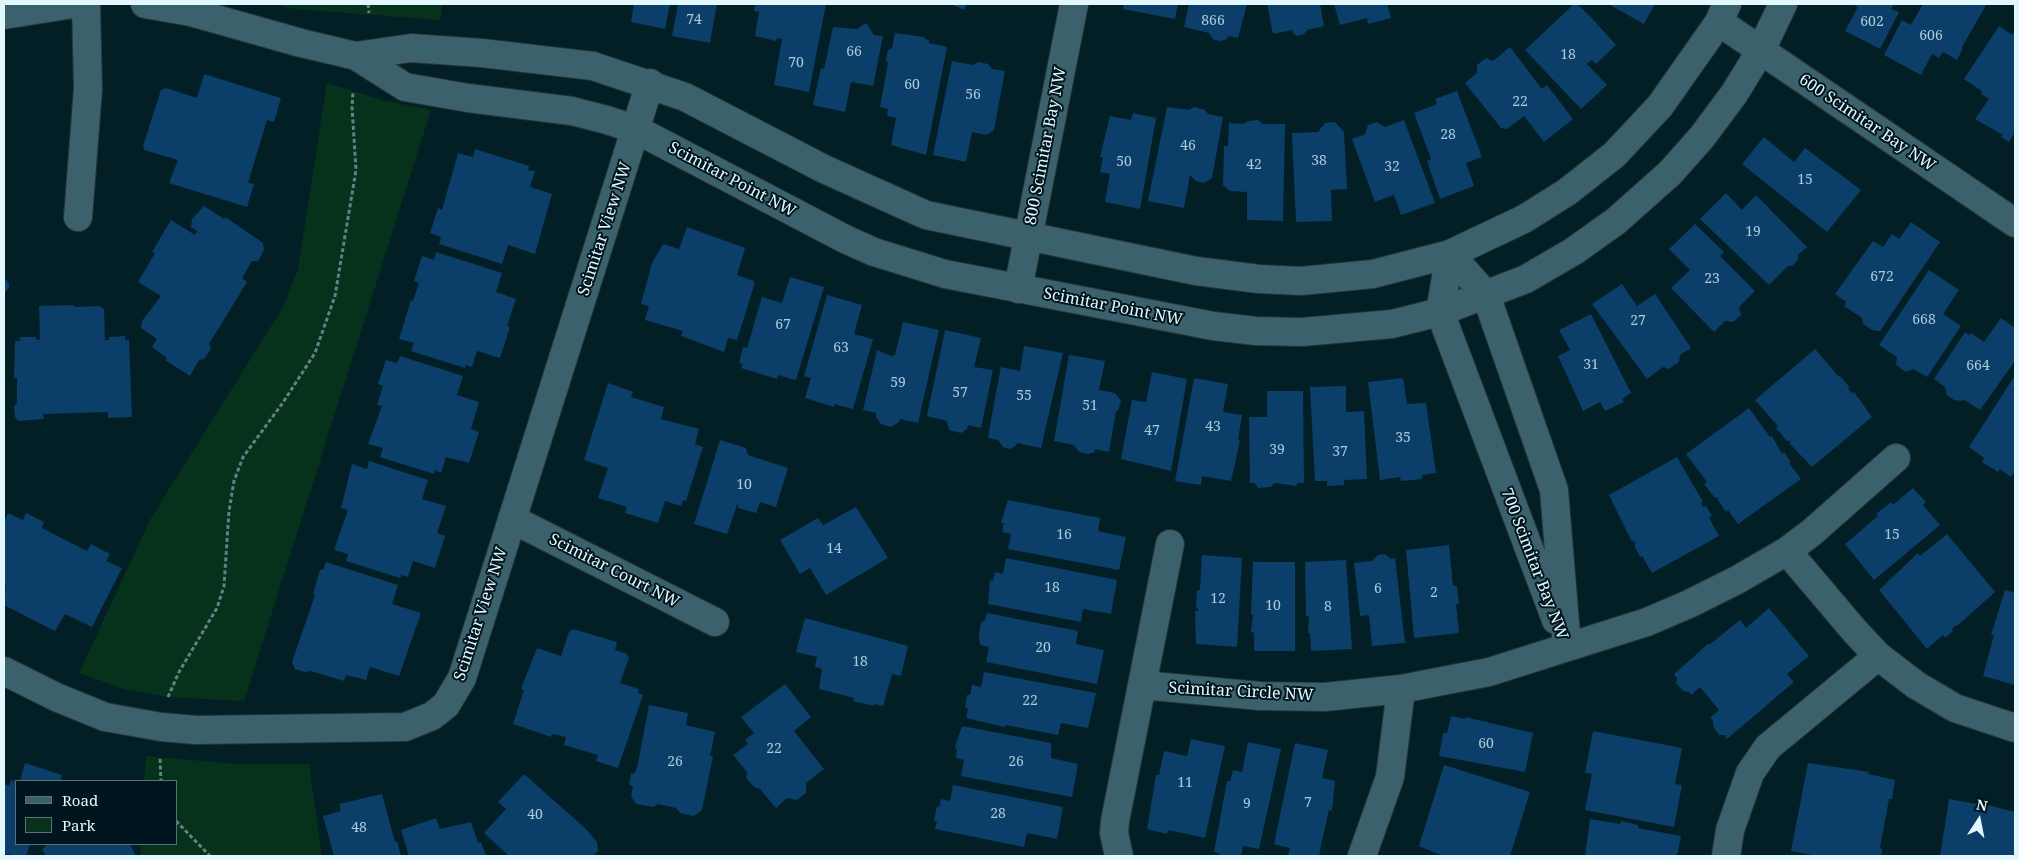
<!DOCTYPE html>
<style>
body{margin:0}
#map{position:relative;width:2019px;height:860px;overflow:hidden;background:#021f26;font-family:"Noto Serif",serif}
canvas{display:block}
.frame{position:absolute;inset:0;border:5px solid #e3f8fe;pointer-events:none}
.legend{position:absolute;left:15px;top:780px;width:162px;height:65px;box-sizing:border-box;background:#00151d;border:1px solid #5b7077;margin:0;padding:6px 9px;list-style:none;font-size:15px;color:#e3f8fe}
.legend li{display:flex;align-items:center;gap:10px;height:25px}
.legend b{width:25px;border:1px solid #5b7077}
.north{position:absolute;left:1954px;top:795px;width:50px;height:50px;-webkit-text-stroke:4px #00151d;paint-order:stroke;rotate:11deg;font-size:14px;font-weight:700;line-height:20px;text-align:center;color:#e3f8fe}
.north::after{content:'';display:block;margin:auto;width:18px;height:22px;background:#e3f8fe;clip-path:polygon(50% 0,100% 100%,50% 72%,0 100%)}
</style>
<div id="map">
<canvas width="2019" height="860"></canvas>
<div class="frame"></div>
<ul class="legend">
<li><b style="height:6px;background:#3b616c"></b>Road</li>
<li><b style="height:14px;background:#06321c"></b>Park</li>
</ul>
<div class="north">N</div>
</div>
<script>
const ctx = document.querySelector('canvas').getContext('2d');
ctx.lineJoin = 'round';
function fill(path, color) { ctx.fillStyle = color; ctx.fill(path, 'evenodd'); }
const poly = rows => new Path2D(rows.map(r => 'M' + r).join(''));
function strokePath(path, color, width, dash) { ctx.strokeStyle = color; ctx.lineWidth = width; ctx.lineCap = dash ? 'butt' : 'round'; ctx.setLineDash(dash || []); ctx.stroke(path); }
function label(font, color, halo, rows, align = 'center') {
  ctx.font = font + ' "Noto Serif",serif'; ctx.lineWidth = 4; ctx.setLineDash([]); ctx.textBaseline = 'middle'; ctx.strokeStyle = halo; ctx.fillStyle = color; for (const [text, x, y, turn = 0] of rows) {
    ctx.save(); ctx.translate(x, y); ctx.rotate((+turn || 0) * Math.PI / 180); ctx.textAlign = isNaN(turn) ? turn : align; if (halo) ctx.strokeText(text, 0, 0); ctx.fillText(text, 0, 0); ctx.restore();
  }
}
fill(poly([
 [274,4,443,4,440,20,294,9],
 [327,83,382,100,431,110,244,701,167,697,124,689,79,673,151,518,283,307,298,269],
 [146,756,237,764,309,764,322,856,140,856,141,844,176,844,176,781,144,781]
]), '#06321c');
fill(poly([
 [634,4,670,4,665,29,631,22],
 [678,4,717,4,710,43,672,36],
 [755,4,826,4,809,92,774,85,782,39,777,38,776,41,755,36,759,12,754,11],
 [951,4,967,4,964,10],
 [1124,4,1178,4,1175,19,1123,9],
 [1189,4,1247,4,1238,38,1228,36,1227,39,1221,41,1214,40,1209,33,1184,27],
 [1267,4,1320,4,1324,26,1307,30,1304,34,1297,36,1293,33,1292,30,1273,34],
 [1334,4,1387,4,1391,18,1368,24,1367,18,1340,25],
 [1574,4,1577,4,1590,16,1616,45,1596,64,1591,60,1587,64,1607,85,1581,109,1525,50],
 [1610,4,1655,4,1644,24,1610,5],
 [1852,4,1894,4,1891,9,1899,12,1880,49,1845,31,1858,7],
 [1923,4,1986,5,1962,47,1963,48,1957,60,1943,52,1939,58,1932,54,1921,75,1884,55,1902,20,1911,25],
 [866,23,874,35,883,36,873,86,851,82,845,112,813,105,821,68,824,69,833,27,857,29],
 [1999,26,2012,35,2015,30,2015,132,2009,142,2001,137,2003,135,1975,119,1989,99,1981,94,1982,91,1964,79],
 [895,33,925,37,925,39,929,40,929,43,947,47,926,155,891,145,896,118,887,116,888,109,880,107,888,63,886,60,888,50,892,48],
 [1510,47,1542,89,1547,85,1573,119,1544,142,1524,116,1507,129,1501,128,1465,83,1477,73,1477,65,1486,58,1493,61],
 [952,61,973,65,978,62,988,64,992,69,1005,71,994,130,987,135,972,132,966,162,933,155],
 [204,74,281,98,274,122,267,120,248,183,254,184,247,207,169,183,178,160,144,150,143,146,161,90,166,88,197,98],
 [1457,91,1482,157,1466,163,1474,186,1440,199,1427,161,1431,159,1414,113,1437,104,1435,99],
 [1167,107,1189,110,1194,107,1205,110,1208,114,1223,117,1212,178,1204,183,1196,181,1190,175,1184,208,1148,201],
 [1133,113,1156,118,1140,209,1105,202,1110,174,1100,172,1103,157,1100,157,1110,116,1131,120],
 [1258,120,1263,124,1285,124,1283,221,1247,220,1247,192,1230,191,1223,185,1224,146,1228,146,1229,123,1243,124,1248,121],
 [1404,120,1435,203,1401,215,1394,195,1375,202,1352,139,1365,134,1368,125,1377,122,1385,127],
 [1335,122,1344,132,1347,189,1331,190,1332,221,1296,222,1292,133,1318,132,1325,123],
 [1764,137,1794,162,1805,148,1861,190,1827,232,1742,164],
 [475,149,529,166,528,170,535,171,530,187,552,194,535,254,508,245,502,264,439,244,441,237,430,233,438,208,442,210,458,153,473,157],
 [1726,193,1742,210,1756,195,1807,247,1798,255,1798,260,1792,266,1788,266,1769,285,1700,219],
 [204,206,224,219,225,217,263,243,264,250,258,261,252,261,242,278,247,282,209,344,211,349,204,359,199,360,190,376,165,360,167,358,152,347,157,339,141,328,142,321,161,296,138,282,155,253,152,252,171,220,195,235,197,231,191,227,192,219],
 [1911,222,1940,242,1880,331,1872,330,1863,324,1862,318,1844,306,1846,302,1835,294,1873,241,1883,247,1892,234,1899,239],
 [1695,224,1724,252,1720,256,1755,291,1739,307,1741,315,1733,322,1725,321,1714,332,1671,288,1690,270,1669,249],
 [687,227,745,248,737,275,754,281,754,286,737,340,728,338,724,352,681,336,683,331,645,320,649,306,641,304,652,263,663,244,679,249],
 [436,252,502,273,496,292,516,299,507,326,510,327,500,358,477,351,472,367,466,365,465,368,411,351,414,343,399,339,411,300,413,301,419,283,414,281,422,256,434,260],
 [1929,270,1959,290,1943,314,1961,326,1927,377,1913,369,1906,372,1896,365,1897,357,1879,345],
 [4,277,9,283,9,288,4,293],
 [790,277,824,287,796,380,778,375,777,379,741,368,743,364,739,363,743,347,747,348,762,297,782,303],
 [1622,284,1637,306,1655,294,1691,348,1680,355,1679,362,1669,369,1663,367,1647,379,1592,304],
 [827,295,862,305,854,334,873,339,853,409,834,404,834,407,805,398,811,378,804,376],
 [74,305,74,307,100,306,104,309,105,340,109,340,109,337,125,336,125,340,129,340,132,417,108,418,108,412,43,414,44,419,19,421,15,417,14,406,17,403,17,378,14,378,15,341,20,341,20,337,36,337,36,340,40,339,39,306],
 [1591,314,1631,393,1622,399,1624,402,1605,411,1600,402,1583,411,1558,356,1570,350,1559,330],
 [2001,318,2015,328,2015,361,1980,410,1963,399,1962,401,1954,400,1947,395,1945,387,1934,379,1965,332,1969,335,1971,333,1984,342],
 [903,322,939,330,918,423,900,419,899,422,891,427,881,424,876,417,876,413,863,410,877,350,891,356,895,355],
 [945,330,981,338,974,367,993,370,981,428,968,425,967,429,961,433,949,430,947,421,927,416],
 [1024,346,1063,353,1041,448,1017,443,1016,446,1009,449,1003,447,998,440,988,438,992,414,1001,367,1020,371],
 [1815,349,1839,377,1840,376,1850,388,1848,389,1852,393,1854,392,1872,417,1812,467,1790,444,1790,440,1788,442,1776,428,1778,426,1755,400],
 [1069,355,1105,361,1099,390,1115,393,1121,401,1118,411,1116,411,1109,452,1095,449,1095,452,1088,454,1079,452,1074,445,1054,441],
 [400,356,463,376,457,395,479,402,471,429,479,432,469,463,446,457,441,473,435,470,434,474,380,457,383,448,368,444,382,406,377,405,383,386,378,384,386,360,397,363],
 [1152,372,1187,379,1171,471,1121,459,1132,400,1146,402],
 [2015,375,2015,471,2011,477,2000,469,1998,472,1982,462,1984,458,1969,447],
 [1194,378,1228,384,1223,412,1242,415,1238,440,1240,441,1231,481,1202,476,1201,485,1175,481],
 [1403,378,1407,404,1426,403,1436,473,1422,475,1422,479,1401,481,1400,477,1380,480,1368,382],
 [608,383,633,392,631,397,664,407,661,419,699,429,695,444,703,447,686,501,683,500,681,506,665,501,658,523,625,513,627,507,598,498,608,468,584,460],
 [1346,386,1346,412,1364,411,1367,479,1344,480,1344,485,1327,486,1327,481,1315,481,1310,387],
 [1267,391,1303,391,1304,483,1298,483,1296,486,1275,483,1271,487,1258,488,1255,483,1250,483,1249,417,1267,417],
 [1749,408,1770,437,1772,436,1782,454,1784,452,1791,462,1789,463,1801,479,1738,524,1728,510,1726,512,1718,500,1718,497,1715,498,1704,484,1707,482,1686,454],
 [720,440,746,448,748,455,788,468,776,507,760,502,756,513,738,508,738,502,727,534,694,524],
 [1677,457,1703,502,1701,503,1703,507,1706,506,1712,516,1709,518,1719,536,1652,573,1642,556,1640,557,1634,545,1636,544,1634,541,1632,542,1609,495],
 [369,461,428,480,422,499,446,506,437,533,445,536,435,568,413,561,408,577,401,575,400,578,346,561,348,554,334,550,348,510,341,508,352,464,367,469],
 [1913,488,1926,502,1923,505,1940,525,1874,580,1845,544,1878,516,1876,514,1891,502,1893,505],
 [1008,500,1100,518,1098,531,1126,537,1119,570,1008,549,1011,534,1002,532,1004,523,1001,523],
 [856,507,888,558,826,595,810,568,800,574,780,540,818,518,823,525],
 [8,513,23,520,26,513,44,522,42,528,87,551,91,544,110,554,106,561,122,568,92,627,65,614,55,631,4,605,6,586,4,585,4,522],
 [1947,534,1995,592,1957,626,1956,625,1952,629,1953,631,1945,638,1943,635,1927,649,1879,590,1918,553,1920,556],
 [1449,545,1453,586,1457,586,1459,604,1456,604,1459,633,1414,638,1406,550],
 [1385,554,1391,559,1395,558,1405,643,1372,646,1369,615,1360,616,1354,563,1372,561,1378,555],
 [1202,555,1242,558,1237,647,1196,644,1195,611,1198,611,1198,609,1196,608,1197,590,1200,590],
 [1006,558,1117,580,1111,614,1083,609,1081,622,988,604,990,580,993,581,995,572,1003,574],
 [1346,560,1352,649,1311,651,1310,633,1308,633,1309,616,1306,616,1305,562],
 [326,562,398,585,392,604,421,613,399,676,370,667,366,680,346,675,344,681,311,671,305,672,295,669,292,662,315,595,313,594,320,570,323,570],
 [1253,562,1295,562,1295,651,1254,651,1254,633,1251,632,1253,615,1251,615],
 [2005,590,2015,593,2015,685,1983,676,1994,635,1991,635],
 [1769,608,1809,656,1787,674,1794,682,1727,739,1725,735,1719,735,1713,726,1713,720,1710,718,1719,710,1700,687,1691,695,1689,692,1683,691,1676,683,1677,678,1674,674,1708,644,1709,645,1740,620,1746,628],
 [987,613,1078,631,1076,644,1104,650,1097,684,986,662,989,647,980,645,979,634,981,623,985,620],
 [805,618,908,646,901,676,892,674,883,706,874,704,874,706,853,701,854,698,819,689,822,669,815,667,817,657,796,652],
 [573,629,617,642,615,650,627,654,629,658,620,683,639,689,638,693,643,695,618,768,596,761,598,755,564,745,566,737,552,734,551,737,513,724,524,690,521,689,537,648,561,656,569,632],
 [984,672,1096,693,1088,728,1061,723,1058,735,1006,725,1005,727,966,718,968,708,965,708,967,695,970,695,972,685,981,687],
 [785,684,811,717,794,731,824,769,806,783,806,793,797,800,787,798,776,808,760,789,754,787,746,778,747,772,733,755,748,744,745,740,754,733,741,717],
 [649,705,688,713,686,725,715,732,710,756,713,756,702,810,694,816,680,813,676,808,658,804,653,807,636,804,631,796,633,786,629,785,631,773,634,774,637,768],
 [1451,716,1465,719,1465,717,1533,733,1525,772,1439,756,1443,733,1447,733],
 [962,726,1051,743,1051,758,1078,764,1072,797,961,776,964,760,956,758,957,750,955,747],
 [1593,731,1682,748,1675,784,1682,785,1674,827,1585,810,1592,774,1585,773],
 [1191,739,1225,746,1205,838,1168,830,1167,834,1147,829,1156,775,1159,775,1164,751,1187,756],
 [1248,742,1281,749,1259,849,1243,846,1241,856,1221,856,1219,853,1214,852,1227,781,1230,781,1233,770,1242,772],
 [1295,743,1328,750,1322,778,1335,781,1332,811,1329,810,1321,845,1318,844,1321,846,1319,856,1288,856,1290,848,1274,844],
 [25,763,62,775,60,781,20,781],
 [1808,763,1869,772,1868,774,1895,780,1892,799,1889,799,1880,848,1882,849,1881,856,1817,856,1791,851],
 [1444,765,1530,792,1510,856,1443,856,1419,846],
 [524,774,587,830,597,842,598,851,593,856,507,856,508,855,484,833,506,809,498,802],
 [11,780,16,782,16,844,30,844,26,856,4,854,4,784,9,786],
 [953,785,1063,807,1057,839,1027,833,1024,847,935,829,937,821,934,821,937,806,939,807,941,799,950,801],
 [382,794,395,842,397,841,401,856,334,856,323,816,341,811,339,804],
 [1949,799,1976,804,1976,802,2015,812,2015,856,1940,856],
 [436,818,440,829,471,822,478,843,481,842,486,856,409,856,401,830],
 [1590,819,1620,824,1621,821,1638,825,1638,828,1681,836,1677,856,1585,856],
 [48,844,130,844,136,856,46,856,42,849]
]), '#0b3f69');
const minor = poly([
 [145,4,191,12,301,43,356,56,405,87,468,98,572,111,607,120,637,130,845,239,874,252,945,274,1213,326,1256,331,1302,332,1392,324,1440,312,1526,279,1574,251,1616,221,1670,173,1702,137,1734,94,1761,50,1783,4],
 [4,15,73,4],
 [1719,22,2015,223],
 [356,56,411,48,482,53,593,66,685,97,824,169,926,215,1196,271,1259,279,1301,281,1373,274,1450,254,1524,219,1567,192,1614,155,1660,106,1719,22,1727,4],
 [78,217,88,89,86,4],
 [1450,254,1486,295,1554,490,1567,647],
 [1450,254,1440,312,1556,620],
 [1018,289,1074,4],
 [512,519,715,622],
 [1787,551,1853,629,1878,656,1916,685,1955,708,2015,728],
 [4,671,56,697,105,717,161,727,196,730,405,727,432,716,446,705,462,678,650,83],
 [1142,685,1260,696,1325,697,1401,689,1489,672,1647,622,1689,604,1737,580,1787,551,1811,533,1896,458],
 [1119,856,1114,833,1115,821,1170,544],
 [1362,856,1390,777,1401,689],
 [1726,856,1730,830,1750,773,1768,747,1878,656]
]);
strokePath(minor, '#293338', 30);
strokePath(poly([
 [368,4,369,13],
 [168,697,179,672,217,608,224,586,229,511,234,481,243,457,282,404,315,353,335,296,356,170,352,107,353,92],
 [160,759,161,781],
 [176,821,210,856]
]), '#667f86', 3, [4, 2.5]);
strokePath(minor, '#3b616c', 28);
label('14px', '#adcad9', null, [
 ["74",694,20],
 ["866",1213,21],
 ["602",1872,22],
 ["606",1931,36],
 ["66",854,52],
 ["18",1568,55],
 ["70",796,63],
 ["60",912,85],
 ["56",973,95],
 ["22",1520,102],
 ["28",1448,135],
 ["46",1188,146],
 ["38",1319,161],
 ["50",1124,162],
 ["42",1254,165],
 ["32",1392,167],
 ["15",1805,180],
 ["19",1753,232],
 ["672",1882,277],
 ["23",1712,279],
 ["668",1924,320],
 ["27",1638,321],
 ["67",783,325],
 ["63",841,348],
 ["31",1591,365],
 ["664",1978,366],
 ["59",898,383],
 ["57",960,393],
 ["55",1024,396],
 ["51",1090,406],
 ["43",1213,427],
 ["47",1152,431],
 ["35",1403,438],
 ["39",1277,450],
 ["37",1340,452],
 ["10",744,485],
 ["16",1064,535],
 ["15",1892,535],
 ["14",834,549],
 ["18",1052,588],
 ["6",1378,589],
 ["2",1434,593],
 ["12",1218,599],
 ["10",1273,606],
 ["8",1328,607],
 ["20",1043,648],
 ["18",860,662],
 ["22",1030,701],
 ["60",1486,744],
 ["22",774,749],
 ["26",675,762],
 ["26",1016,762],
 ["11",1185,783],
 ["7",1308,803],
 ["9",1247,804],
 ["28",998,814],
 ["40",535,815],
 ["48",359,828]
]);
label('16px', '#e3f8fe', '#00151d', [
 ["600 Scimitar Bay NW",1867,123,34],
 ["800 Scimitar Bay NW",1046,146,-79],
 ["Scimitar Point NW",732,180,28],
 ["Scimitar View NW",605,229,-72],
 ["Scimitar Point NW",1113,307,11],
 ["700 Scimitar Bay NW",1534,564,69],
 ["Scimitar Court NW",614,571,27],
 ["Scimitar View NW",481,614,-72],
 ["Scimitar Circle NW",1241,692,3]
]);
</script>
